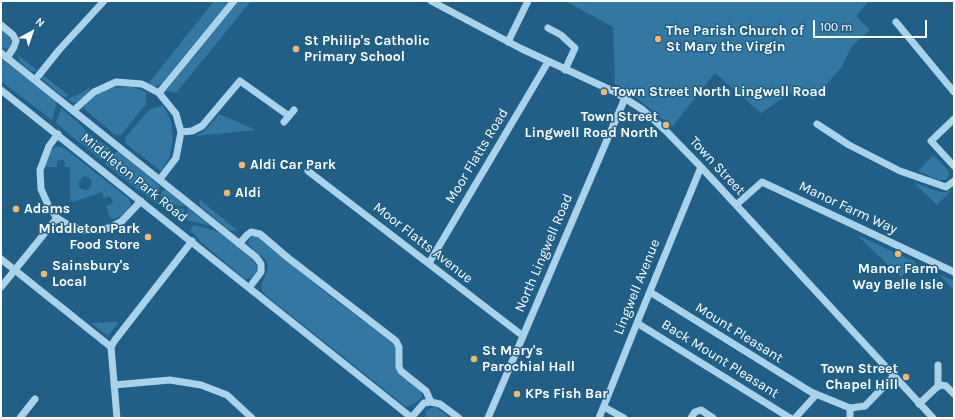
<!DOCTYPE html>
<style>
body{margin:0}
#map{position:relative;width:955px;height:419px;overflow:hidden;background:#215f86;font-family:Karla,sans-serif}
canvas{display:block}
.frame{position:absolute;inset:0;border:2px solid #fff;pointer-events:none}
.north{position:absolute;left:12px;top:12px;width:40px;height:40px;-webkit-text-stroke:3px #215f86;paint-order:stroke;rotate:40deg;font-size:11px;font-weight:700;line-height:16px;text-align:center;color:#fff}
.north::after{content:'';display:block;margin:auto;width:14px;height:18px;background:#fff;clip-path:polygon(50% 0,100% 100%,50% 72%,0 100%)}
.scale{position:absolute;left:813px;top:20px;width:114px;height:18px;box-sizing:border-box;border:2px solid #fff;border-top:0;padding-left:5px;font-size:12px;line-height:14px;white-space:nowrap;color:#fff;-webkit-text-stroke:3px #215f86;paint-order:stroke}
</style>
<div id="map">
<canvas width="955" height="419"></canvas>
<div class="frame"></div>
<div class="north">N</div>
<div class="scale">100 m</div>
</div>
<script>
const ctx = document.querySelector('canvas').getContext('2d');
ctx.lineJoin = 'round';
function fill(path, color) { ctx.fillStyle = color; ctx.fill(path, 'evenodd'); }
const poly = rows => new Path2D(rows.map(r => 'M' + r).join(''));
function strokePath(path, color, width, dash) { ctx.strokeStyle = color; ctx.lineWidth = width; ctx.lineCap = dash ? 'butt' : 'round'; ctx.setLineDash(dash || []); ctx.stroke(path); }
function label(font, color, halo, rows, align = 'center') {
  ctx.font = font + ' Karla,sans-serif'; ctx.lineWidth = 3; ctx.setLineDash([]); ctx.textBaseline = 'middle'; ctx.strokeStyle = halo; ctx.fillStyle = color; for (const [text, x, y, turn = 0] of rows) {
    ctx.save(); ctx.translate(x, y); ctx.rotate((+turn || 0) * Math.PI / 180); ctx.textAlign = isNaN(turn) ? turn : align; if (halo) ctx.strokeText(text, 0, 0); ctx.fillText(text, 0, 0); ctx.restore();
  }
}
fill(poly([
 [214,1,229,1,161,84,157,86,152,87,148,84],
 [239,1,251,1,176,93,166,91],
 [565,1,869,1,856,16,870,30,852,46,841,68,813,100,799,87,761,113,715,73,672,127,631,93,615,84,613,27],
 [1,29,11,40,10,47,7,49,1,47],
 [18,55,38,71,32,72,20,62],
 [1,58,57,102,52,120,1,81],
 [43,75,68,95,65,98,43,80],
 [118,87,133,87,146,92,146,104,121,135,115,135,83,108,92,98,104,90],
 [89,88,90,90,79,101,74,103,68,100,71,97,78,95],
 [163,105,171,121,173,138,170,156,161,171,126,144,125,138,149,110],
 [61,108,84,128,86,131,96,140,98,140,110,148,101,160,56,123],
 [219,114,256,130,194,136,203,132,209,126],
 [57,146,64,148,129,199,131,205,129,208,121,216,113,219,110,217,106,206,113,203,110,196,104,198,102,192,73,202,70,199,70,167,65,167,64,160,57,160,57,167,46,167,45,165,50,150],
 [84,176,90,178,92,182,91,187,88,190,81,189,79,186,79,181],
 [115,152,120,152,160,186,158,193,157,204,105,164],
 [933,155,946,168,949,172,949,175,946,180,938,180,918,171],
 [913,182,939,192,945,192,952,190,937,205],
 [165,189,186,206,161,204,161,192],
 [199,199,238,231,229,230,200,206],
 [164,207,184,209,184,219],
 [188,208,211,226,187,220],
 [194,225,219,232,253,259,255,263,257,269,255,274,252,278,245,279,202,243,190,230],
 [254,235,258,236,330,296,393,343,396,348,396,370,421,392,422,394,422,397,414,404,409,406,405,406,263,293,261,285,266,274,268,266,266,260,249,245,248,243,250,238],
 [857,235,898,254,916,262,901,277],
 [939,274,954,281,954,291,945,281],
 [119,322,108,336,91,323],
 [434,407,437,408,450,418,425,418,426,411,431,408]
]), '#3278a2');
strokePath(poly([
 [431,1,522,49,615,92,643,110,667,132,701,167,933,418],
 [896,22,954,92],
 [1,25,13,35,16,41,14,47,7,58],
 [548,28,561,35,575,48,565,70],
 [508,42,528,1],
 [1,53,256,257,261,264,261,272,249,288],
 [35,80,59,50,104,1],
 [1,90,412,418],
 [159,93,234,1],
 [73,111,94,92,116,82,142,84,159,93,176,114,181,132,176,158,160,179],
 [954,119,931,141,954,166],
 [284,122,294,110],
 [817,124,849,145,900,171,946,187,954,181],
 [181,132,192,131,202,126,240,81,289,116],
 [58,134,49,146,40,170,41,189,49,207,57,218,70,226,84,230,98,230,109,228,122,221,141,201],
 [308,171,523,336],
 [736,205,762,182,954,272],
 [239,244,247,235,251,232,260,234,287,257,396,341,399,347,399,367,401,371,426,391,431,402],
 [1,259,111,347],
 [429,263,548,62],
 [1,287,57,218],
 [650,292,811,392,850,408,865,406,894,376],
 [637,323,790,418],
 [114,385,170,380,201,385,227,395,252,418],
 [938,386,938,365],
 [919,404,936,388,941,385,946,386,954,394],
 [604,407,624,418],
 [20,418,35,399],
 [117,418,111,347,115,340,192,241],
 [411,418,424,403,431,402,440,404,459,418],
 [488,418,625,98],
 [599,418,637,323,701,167],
 [691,418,695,412,701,410,713,418],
 [795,418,816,395],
 [850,418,850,408]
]), '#aad2e9', 7);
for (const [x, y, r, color] of [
 [658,39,4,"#f6b66c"],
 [296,49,4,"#f6b66c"],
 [604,92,4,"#f6b66c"],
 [666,125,4,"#f6b66c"],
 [242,165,4,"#f6b66c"],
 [227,193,4,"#f6b66c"],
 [16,209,4,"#f6b66c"],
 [148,237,4,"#f6b66c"],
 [898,254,4,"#f6b66c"],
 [44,274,4,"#f6b66c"],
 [474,359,4,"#f6b66c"],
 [906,377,4,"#f6b66c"],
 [517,394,4,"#f6b66c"]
]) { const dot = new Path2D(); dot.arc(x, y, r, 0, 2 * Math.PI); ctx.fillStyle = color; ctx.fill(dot); strokePath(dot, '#215f86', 1.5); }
label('bold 14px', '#fff', '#215f86', [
 ["The Parish Church of",666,31],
 ["St Mary the Virgin",666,47],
 ["St Philip's Catholic",304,41],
 ["Primary School",304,57],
 ["Town Street North Lingwell Road",612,92],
 ["Town Street",658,117,"right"],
 ["Lingwell Road North",658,133,"right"],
 ["Aldi Car Park",250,165],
 ["Aldi",235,193],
 ["Adams",24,209],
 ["Middleton Park",140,229,"right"],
 ["Food Store",140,245,"right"],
 ["Sainsbury's",52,266],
 ["Local",52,282],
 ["Manor Farm",898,269,"center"],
 ["Way Belle Isle",898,285,"center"],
 ["St Mary's",482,351],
 ["Parochial Hall",482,367],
 ["Town Street",898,369,"right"],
 ["Chapel Hill",898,385,"right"],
 ["KPs Fish Bar",525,394]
], 'left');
label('14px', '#fff', '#215f86', [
 ["Moor Flatts Road",477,156,-59],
 ["Town Street",717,166,47],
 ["Middleton Park Road",134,178,39],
 ["Manor Farm Way",848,208,25],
 ["Moor Flatts Avenue",423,243,38],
 ["North Lingwell Road",544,253,-67],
 ["Lingwell Avenue",637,287,-68],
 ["Mount Pleasant",739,333,32],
 ["Back Mount Pleasant",720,359,32]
]);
</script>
